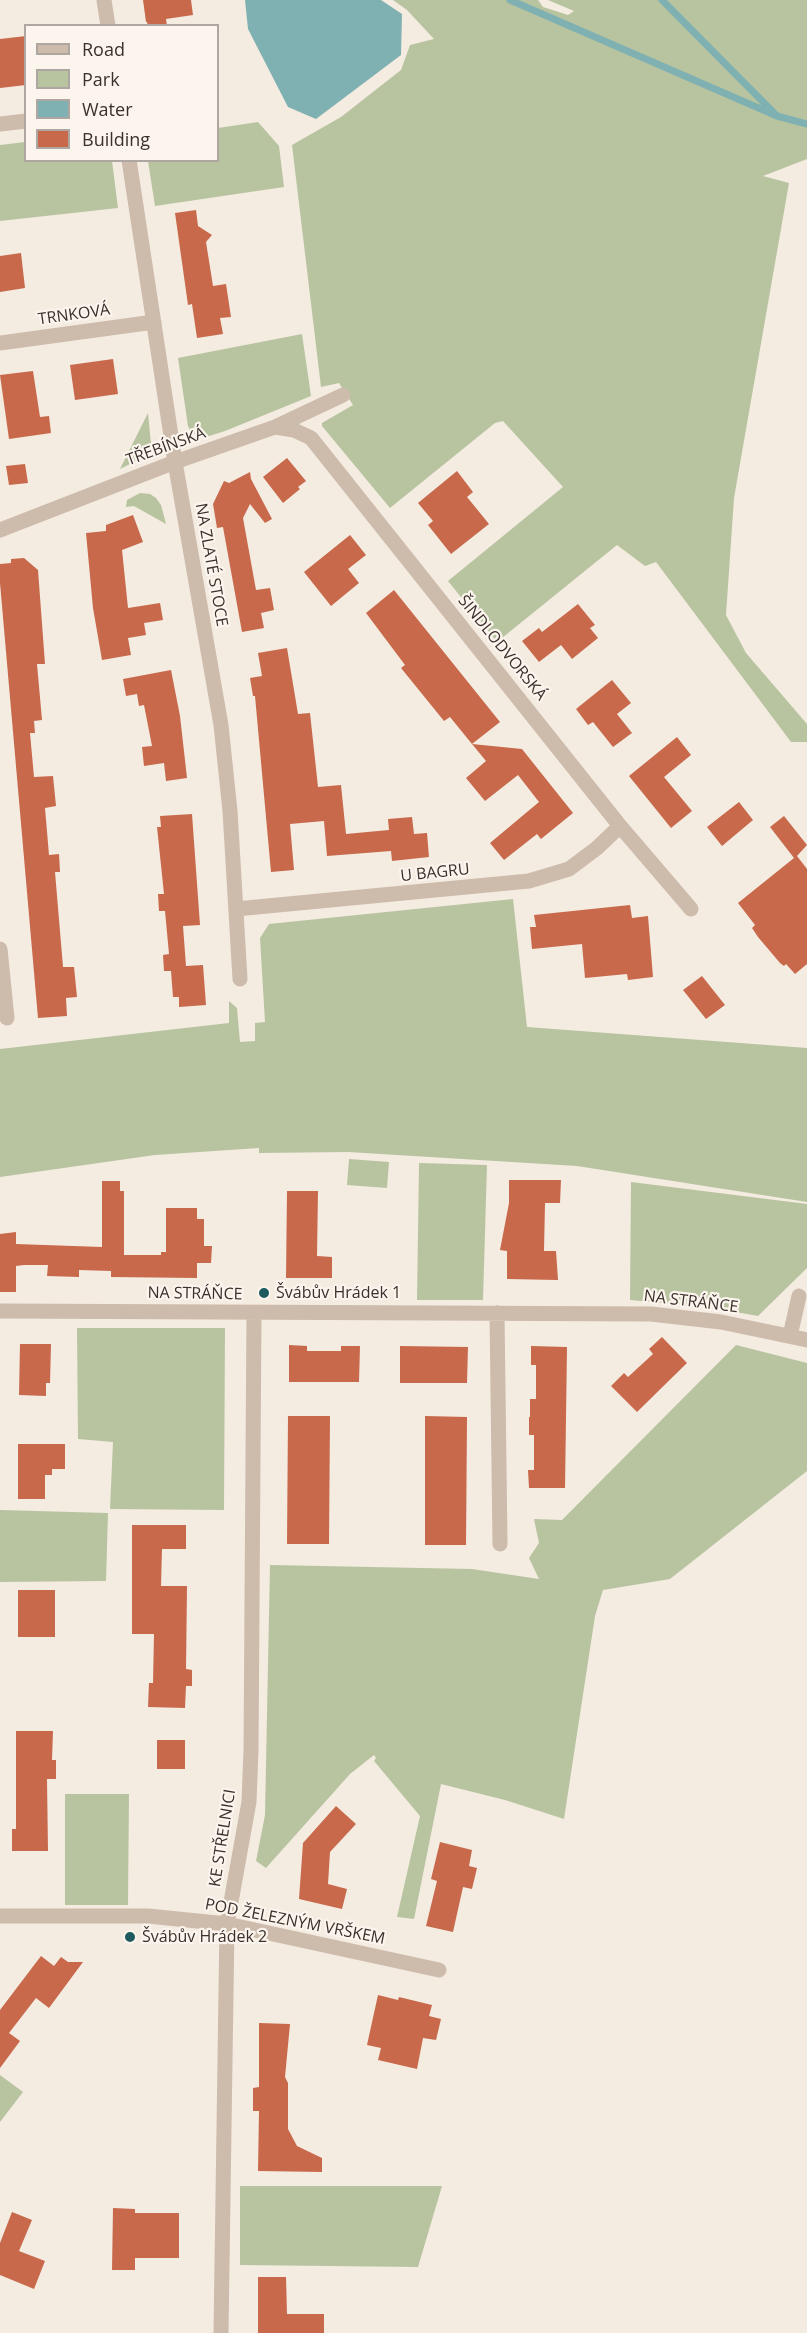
<!DOCTYPE html>
<meta charset="utf-8">
<style>
body{margin:0}
#map{position:relative;width:807px;height:2333px;overflow:hidden;background:#f4ebe1;font-family:"Open Sans",sans-serif}
canvas{display:block}
.legend{position:absolute;left:24px;top:24px;width:195px;height:138px;box-sizing:border-box;background:#fbf5ee;border:2px solid #aea6a0;margin:0;padding:8px 10px;list-style:none;font-size:18px;color:#3b302b}
.legend li{display:flex;align-items:center;gap:12px;height:30px}
.legend b{width:30px;border:2px solid #aea6a0}
</style>
<div id="map">
<canvas width="807" height="2333"></canvas>
<ul class="legend">
<li><b style="height:8px;background:#cdbbac"></b>Road</li>
<li><b style="height:16px;background:#b8c4a0"></b>Park</li>
<li><b style="height:16px;background:#7fb0b2"></b>Water</li>
<li><b style="height:16px;background:#c8694b"></b>Building</li>
</ul>
</div>
<script>
const ctx = document.querySelector('canvas').getContext('2d');
ctx.lineJoin = 'round';
function fill(path, color) { ctx.fillStyle = color; ctx.fill(path, 'evenodd'); }
const poly = rows => new Path2D(rows.map(r => 'M' + r).join(''));
function strokePath(path, color, width, dash) { ctx.strokeStyle = color; ctx.lineWidth = width; ctx.lineCap = dash ? 'butt' : 'round'; ctx.setLineDash(dash || []); ctx.stroke(path); }
function label(font, color, halo, rows, align = 'center') {
  ctx.font = font + ' "Open Sans",sans-serif'; ctx.lineWidth = 4.5; ctx.setLineDash([]); ctx.textBaseline = 'middle'; ctx.strokeStyle = halo; ctx.fillStyle = color; for (const [text, x, y, turn = 0] of rows) {
    ctx.save(); ctx.translate(x, y); ctx.rotate((+turn || 0) * Math.PI / 180); ctx.textAlign = isNaN(turn) ? turn : align; if (halo) ctx.strokeText(text, 0, 0); ctx.fillText(text, 0, 0); ctx.restore();
  }
}
fill(poly([
 [393,0,538,0,543,7,568,15,574,11,548,0,807,0,807,159,763,176,789,183,734,498,726,615,746,653,807,724,807,742,791,742,656,562,645,566,617,545,497,642,448,581,563,487,503,421,495,423,390,508,322,426,322,423,353,405,339,383,321,387,292,145,341,117,401,70,410,45,434,39,407,10],
 [258,122,279,146,284,187,155,206,148,161,218,160,218,128],
 [25,142,26,160,112,161,118,208,0,221,0,145],
 [302,334,311,396,225,431,206,437,192,433,188,426,178,358],
 [148,413,151,444,150,451,138,460,120,469],
 [140,493,150,494,156,498,161,505,166,524,134,506,126,507,127,500],
 [513,899,527,1027,807,1048,807,1202,577,1166,348,1152,259,1153,259,1148,155,1155,0,1177,0,1049,229,1023,229,1001,237,1008,240,1042,255,1041,255,1023,265,1022,260,938,269,924],
 [349,1159,389,1162,387,1188,347,1185],
 [419,1163,487,1165,483,1300,417,1300],
 [631,1182,807,1204,807,1268,758,1316,702,1306,630,1300],
 [77,1328,225,1328,224,1510,110,1509,113,1442,78,1439],
 [736,1345,807,1363,807,1471,670,1579,603,1590,595,1616,564,1819,505,1800,441,1784,414,1919,397,1917,420,1816,374,1761,376,1758,374,1755,350,1774,266,1868,256,1861,265,1815,270,1565,472,1569,539,1579,529,1558,539,1543,534,1519,562,1520],
 [0,1510,108,1513,106,1581,0,1582],
 [65,1794,129,1794,128,1905,65,1905],
 [0,2075,23,2092,0,2122],
 [240,2186,442,2186,418,2267,240,2265]
]), '#b8c4a0');
fill(poly([
 [245,0,381,0,402,14,401,55,316,119,288,107,248,29]
]), '#7fb0b2');
strokePath(poly([
 [510,0,777,116],
 [662,0,777,116,807,124]
]), '#7fb0b2', 7);
fill(poly([
 [143,0,191,0,193,15,166,19,167,26,148,26,147,22,146,22],
 [26,36,26,85,0,88,0,39],
 [196,210,198,226,212,235,206,242,213,286,226,284,231,317,220,318,223,334,197,338,192,304,188,305,175,213],
 [21,253,25,288,0,292,0,256],
 [113,359,118,394,75,400,70,365],
 [33,371,40,417,49,416,51,433,9,439,0,375],
 [287,458,306,481,298,487,300,489,283,503,263,477],
 [25,464,28,483,9,485,6,466],
 [457,471,473,492,467,497,489,524,451,554,428,525,433,521,418,503],
 [250,472,251,479,272,519,265,523,250,504,243,518,256,590,270,588,274,610,261,613,264,628,242,632,223,527,217,528,213,504,224,481,229,483],
 [133,515,143,542,122,550,128,608,160,603,163,620,144,623,146,635,128,638,131,655,102,660,93,608,86,533,106,531,106,525],
 [350,535,366,555,348,569,359,583,331,606,304,572],
 [24,558,38,570,45,664,37,664,42,720,34,721,35,733,30,733,34,777,53,776,56,806,45,808,49,855,59,854,60,872,55,872,63,967,74,967,77,997,66,998,67,1016,38,1018,0,583,0,564,11,563,11,559],
 [394,590,500,722,472,744,450,717,444,721,401,668,405,665,366,613],
 [578,604,595,625,590,628,598,638,572,659,561,645,539,662,522,641,539,628,542,632],
 [287,648,298,714,310,713,318,787,341,785,346,834,389,830,388,819,412,817,414,834,427,833,429,857,392,861,391,851,327,856,324,821,290,824,294,870,271,872,255,696,253,696,250,678,262,676,258,653],
 [171,670,180,716,187,778,166,781,164,763,144,766,142,747,152,746,144,705,139,706,137,694,126,696,123,679],
 [612,680,631,703,617,714,632,733,613,747,593,722,588,725,576,709],
 [677,737,691,755,664,777,692,811,671,828,629,776],
 [472,744,522,749,573,813,541,839,537,834,504,860,490,843,539,802,518,775,485,801,466,778,486,761],
 [739,802,753,820,722,846,707,827],
 [192,814,200,925,183,926,186,966,203,965,206,1005,179,1007,179,997,173,997,171,971,164,971,163,955,169,954,165,911,159,911,158,894,164,894,157,827,161,827,160,816],
 [784,816,807,845,797,856,807,869,807,964,795,974,786,964,784,966,780,963,758,937,752,928,755,925,738,903,794,858,770,827],
 [630,905,632,918,648,916,653,977,628,980,627,974,585,978,582,944,532,949,530,927,536,927,534,915],
 [702,976,725,1005,706,1019,683,990],
 [509,1180,561,1180,560,1203,545,1203,544,1251,556,1251,558,1280,507,1279,507,1251,500,1250,509,1203],
 [102,1181,120,1181,120,1191,124,1191,124,1255,161,1255,161,1252,166,1252,166,1208,197,1208,197,1219,204,1219,204,1246,212,1246,211,1263,197,1263,197,1278,111,1277,111,1271,79,1270,79,1277,47,1276,48,1265,24,1265,16,1266,16,1292,0,1292,0,1234,16,1232,16,1244,102,1247],
 [287,1191,318,1191,317,1256,332,1257,332,1278,286,1278],
 [662,1337,687,1363,637,1412,611,1386,624,1373,628,1377,653,1354,649,1349],
 [20,1344,51,1344,50,1383,46,1383,46,1396,19,1395],
 [289,1345,307,1346,307,1351,341,1351,341,1346,360,1346,359,1382,289,1382],
 [400,1346,468,1347,467,1383,400,1383],
 [531,1346,567,1347,565,1488,529,1488,528,1470,534,1470,534,1435,529,1435,529,1417,530,1417,530,1399,536,1399,536,1365,531,1365],
 [288,1416,330,1416,329,1544,287,1544],
 [425,1416,467,1417,466,1545,425,1545],
 [18,1444,65,1444,65,1469,52,1469,52,1475,45,1475,45,1499,18,1499],
 [132,1525,186,1525,186,1549,162,1549,161,1586,187,1586,186,1669,192,1670,192,1686,186,1686,185,1708,148,1707,149,1683,153,1683,154,1634,132,1634],
 [18,1590,55,1590,55,1637,18,1637],
 [16,1731,53,1731,52,1760,56,1760,56,1779,47,1779,48,1851,12,1851,12,1829,16,1829],
 [157,1740,185,1740,185,1769,157,1769],
 [336,1806,356,1824,330,1852,328,1884,347,1889,342,1909,299,1899,303,1843],
 [440,1842,472,1850,469,1866,477,1868,472,1889,463,1887,453,1932,426,1926,437,1881,431,1879],
 [41,1956,54,1966,61,1957,68,1962,83,1962,49,2008,36,1998,9,2033,20,2041,0,2068,0,2010],
 [378,1995,398,2000,399,1997,432,2005,429,2016,441,2019,436,2040,423,2038,417,2069,378,2060,381,2048,367,2045],
 [259,2023,290,2024,285,2077,288,2083,288,2129,297,2146,322,2158,322,2172,258,2171,259,2111,253,2111,253,2088,259,2087],
 [113,2208,135,2209,135,2213,179,2213,179,2258,135,2258,135,2270,112,2270],
 [12,2212,32,2220,19,2251,45,2261,34,2289,0,2275,0,2243],
 [258,2277,286,2277,287,2314,324,2314,324,2333,258,2333]
]), '#c8694b');
strokePath(poly([
 [104,0,108,26],
 [0,124,26,121],
 [129,160,175,462,221,725,230,811,240,979],
 [0,343,154,322],
 [275,427,294,430,311,438,620,826,691,909],
 [0,530,175,462,275,427,343,395],
 [236,909,529,881,569,869,597,848,620,826],
 [0,949,7,1018],
 [0,1311,651,1314,721,1322,807,1340],
 [497,1313,500,1544],
 [790,1336,799,1296],
 [0,1916,148,1916,227,1924,439,1970],
 [221,2333,227,1924,249,1802,251,1750,254,1313]
]), '#cdbbac', 15);
for (const [x, y, r, color] of [
 [264,1293,6,"#1f5a5e"],
 [130,1937,6,"#1f5a5e"]
]) { const dot = new Path2D(); dot.arc(x, y, r, 0, 2 * Math.PI); ctx.fillStyle = color; ctx.fill(dot); strokePath(dot, '#fbf5ee', 2); }
label('16px', '#3b302b', '#fbf5ee', [
 ["TRNKOVÁ",74,315,-8],
 ["TŘEBÍNSKÁ",166,447,-20],
 ["NA ZLATÉ STOCE",211,565,80],
 ["ŠINDLODVORSKÁ",502,648,51],
 ["U BAGRU",435,873,-6],
 ["NA STRÁŇCE",195,1294,1],
 ["NA STRÁŇCE",691,1302,7],
 ["KE STŘELNICI",223,1838,-81],
 ["POD ŽELEZNÝM VRŠKEM",295,1922,11]
]);
label('16px', '#3b302b', '#fbf5ee', [
 ["Švábův Hrádek 1",276,1293],
 ["Švábův Hrádek 2",142,1937]
], 'left');
</script>
